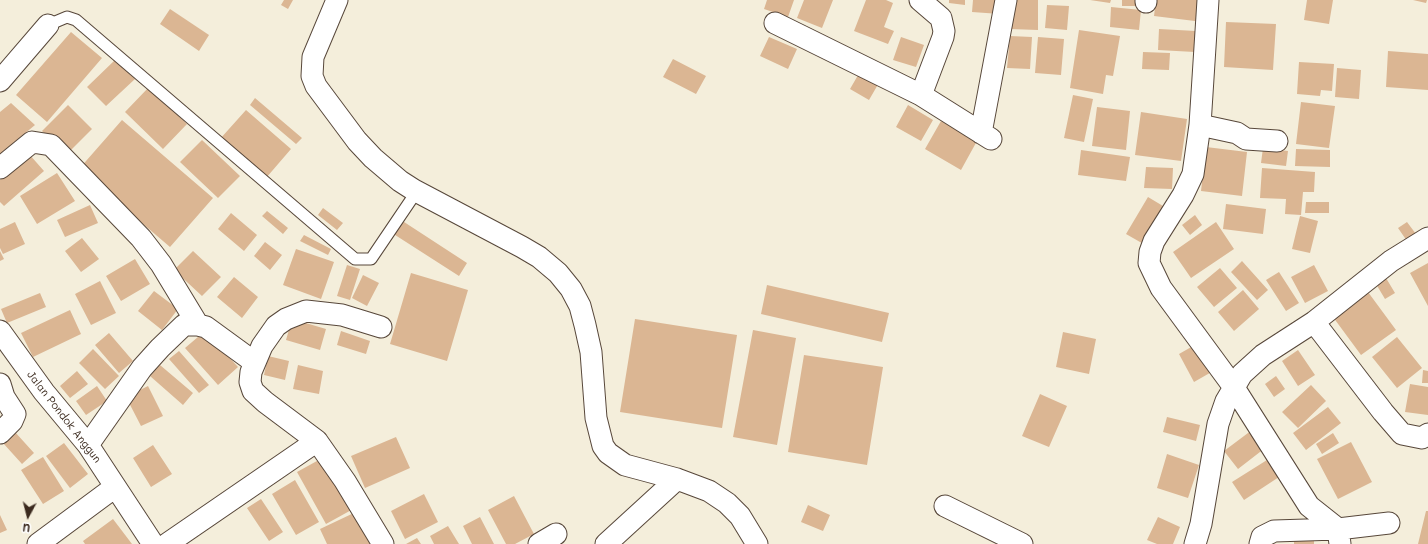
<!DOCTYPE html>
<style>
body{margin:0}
#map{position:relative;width:1428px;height:544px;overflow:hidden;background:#f4eedb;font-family:Mali,sans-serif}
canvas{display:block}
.north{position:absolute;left:8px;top:496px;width:40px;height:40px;-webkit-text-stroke:3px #fff;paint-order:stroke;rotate:187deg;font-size:11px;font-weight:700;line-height:16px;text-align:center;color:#3b2a1e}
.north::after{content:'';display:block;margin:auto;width:14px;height:18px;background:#3b2a1e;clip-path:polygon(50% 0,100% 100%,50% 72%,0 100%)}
</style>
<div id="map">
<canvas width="1428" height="544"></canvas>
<div class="north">U</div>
</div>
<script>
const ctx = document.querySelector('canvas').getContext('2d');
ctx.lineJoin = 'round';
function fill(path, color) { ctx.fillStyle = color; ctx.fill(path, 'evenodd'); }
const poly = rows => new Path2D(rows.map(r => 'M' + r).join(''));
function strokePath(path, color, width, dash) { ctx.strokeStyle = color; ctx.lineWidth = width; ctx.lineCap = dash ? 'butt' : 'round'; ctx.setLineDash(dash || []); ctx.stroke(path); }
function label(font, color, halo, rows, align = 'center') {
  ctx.font = font + ' Mali,sans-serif'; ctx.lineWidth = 3; ctx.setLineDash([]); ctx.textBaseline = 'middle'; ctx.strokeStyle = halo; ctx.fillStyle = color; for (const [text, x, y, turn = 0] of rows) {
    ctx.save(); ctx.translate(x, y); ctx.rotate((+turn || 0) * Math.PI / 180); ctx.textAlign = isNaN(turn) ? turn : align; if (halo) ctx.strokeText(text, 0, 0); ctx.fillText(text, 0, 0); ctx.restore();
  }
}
fill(poly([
 [284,0,293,0,288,9,281,5],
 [767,0,794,0,788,17,764,9],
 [804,0,833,0,822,28,797,18],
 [866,0,886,0,893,3,884,27,894,31,888,44,854,31],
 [949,0,965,0,965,5,949,3],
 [973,0,1001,0,1000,14,972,12],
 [1011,0,1038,0,1038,30,1010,29],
 [1090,0,1111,0,1110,3],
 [1122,0,1137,0,1137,6,1122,6],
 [1156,0,1206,0,1203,22,1154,16],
 [1307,0,1333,0,1329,24,1304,20],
 [1413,0,1427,0,1426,3],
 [1047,5,1069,6,1067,30,1045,28],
 [1111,7,1141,10,1139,30,1110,27],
 [170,9,209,35,199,51,160,24],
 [1226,22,1276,24,1273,70,1224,67],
 [1159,29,1196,31,1195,52,1158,50],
 [1079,30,1120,36,1113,76,1106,75,1103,94,1070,88],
 [71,32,102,58,47,122,16,95],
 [1010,36,1032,37,1030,69,1007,68],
 [769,37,797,49,788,69,760,56],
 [901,37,924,45,916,67,893,60],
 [1038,37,1064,39,1061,75,1035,73],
 [1388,51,1428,54,1428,90,1386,87],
 [1143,52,1170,53,1169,70,1142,69],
 [673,59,706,76,696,94,663,77],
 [115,60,135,79,106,106,87,87],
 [1299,62,1334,64,1332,91,1321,90,1320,96,1297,94],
 [1337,68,1361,70,1359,99,1335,97],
 [861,70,880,81,869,100,850,89],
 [149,87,187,124,163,149,125,112],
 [1073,95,1093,99,1084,142,1064,138],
 [255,98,302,138,296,144,250,105],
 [1301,102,1335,106,1329,148,1296,144],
 [11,103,35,125,0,154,0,112],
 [68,105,92,129,66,155,42,131],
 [908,105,933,120,921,141,896,127],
 [1097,107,1130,111,1126,150,1092,146],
 [246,110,291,149,266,178,220,139],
 [1141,112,1187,119,1181,161,1135,155],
 [122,120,213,198,170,247,79,169],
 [941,121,977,141,961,170,925,149],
 [202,140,240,176,218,198,180,162],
 [1206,147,1247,152,1242,196,1201,191],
 [1263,148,1288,151,1286,166,1261,163],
 [1296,149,1330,150,1330,167,1295,166],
 [1081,150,1130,157,1126,181,1078,175],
 [29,154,44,171,4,206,0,202,0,180],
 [1146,167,1173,168,1172,189,1144,188],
 [1262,168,1315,172,1314,192,1303,192,1301,215,1285,214,1286,199,1260,198],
 [57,173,75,201,37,224,20,196],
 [1148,197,1168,209,1147,246,1126,234],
 [1306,202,1329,202,1329,213,1305,213],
 [1226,204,1266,209,1263,234,1223,229],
 [90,205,98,223,65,237,57,220],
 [323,208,343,223,337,230,318,215],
 [267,211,288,228,283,234,262,216],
 [231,213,257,235,244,251,218,229],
 [1195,215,1202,225,1190,235,1182,225],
 [1300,216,1318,221,1310,253,1292,249],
 [401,220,467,263,459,276,392,233],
 [15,222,25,244,3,254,0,248,0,229],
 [1216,222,1234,249,1191,278,1173,252],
 [1407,222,1416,234,1407,241,1398,228],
 [304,235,331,249,328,255,300,241],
 [82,238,99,259,81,272,65,251],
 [265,242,282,255,270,270,254,256],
 [296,249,334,262,321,299,283,285],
 [0,251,4,259,0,261],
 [193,251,221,277,202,296,174,270],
 [135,259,150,284,121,301,106,276],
 [1242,261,1268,290,1257,300,1231,272],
 [1428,263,1428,306,1410,273],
 [347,265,360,269,350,300,337,296],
 [1314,265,1328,291,1305,303,1291,277],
 [1220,268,1237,288,1214,307,1197,287],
 [1279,272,1299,303,1286,311,1266,280],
 [411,273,468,290,447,361,390,344],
 [363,275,379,283,367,306,352,298],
 [234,277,258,297,242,318,217,297],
 [1386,278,1395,293,1385,299,1376,284],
 [100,281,116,313,91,325,75,294],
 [767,285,889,313,882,342,761,314],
 [1243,290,1259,309,1234,331,1218,312],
 [154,291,178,309,162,330,138,311],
 [1368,292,1396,330,1361,355,1333,317],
 [40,293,46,307,7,323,1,309],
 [70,310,81,334,33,357,21,333],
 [292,319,326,329,320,350,286,340],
 [635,319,737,335,722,428,620,412],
 [753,330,796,338,777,445,733,437],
 [205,331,238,367,218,385,185,348],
 [341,331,370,341,366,354,337,345],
 [1063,332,1096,339,1089,374,1056,367],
 [109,333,133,361,119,373,95,345],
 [1397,337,1422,368,1397,388,1372,357],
 [1200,342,1215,370,1194,382,1179,354],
 [93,349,119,376,105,389,79,363],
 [1298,350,1315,375,1298,386,1282,361],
 [179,351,209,385,199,393,169,359],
 [804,355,883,367,867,465,788,452],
 [268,356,289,361,285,380,264,375],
 [160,365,193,393,183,405,150,376],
 [298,365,323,371,319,394,293,389],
 [1423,370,1428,371,1428,383,1422,383],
 [77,371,88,384,70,398,60,386],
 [1276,376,1285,389,1274,397,1265,384],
 [1410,384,1428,387,1428,415,1405,412],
 [1311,385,1326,401,1298,428,1282,412],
 [97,386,107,401,86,415,76,401],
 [148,386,163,416,141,426,126,397],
 [1040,394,1067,406,1049,447,1022,436],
 [1328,407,1341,423,1306,450,1293,433],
 [1167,417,1200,425,1196,441,1163,432],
 [1256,427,1269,445,1238,469,1224,451],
 [15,432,34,453,22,464,3,443],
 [1333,433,1339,443,1322,454,1316,444],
 [396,437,410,468,365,488,351,456],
 [1351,442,1372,482,1338,499,1317,459],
 [64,443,88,474,70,488,46,456],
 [153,445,172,474,151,487,133,458],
 [1167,454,1199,465,1188,498,1157,488],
 [326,456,355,508,326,524,297,472],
 [43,457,64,491,43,504,21,470],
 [1267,460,1279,477,1244,500,1232,482],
 [295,480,319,522,296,535,272,494],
 [424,494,438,522,405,539,391,511],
 [514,496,534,534,515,544,506,544,488,510],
 [261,499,283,532,269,541,247,508],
 [808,505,830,515,823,531,801,522],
 [358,511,375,544,327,544,320,529],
 [1426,511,1428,511,1428,544,1418,544],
 [0,515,7,530,0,533],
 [480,517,494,544,472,544,463,526],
 [1158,517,1180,527,1173,544,1157,544,1147,540],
 [113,519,132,544,85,544,83,541],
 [448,526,459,544,434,544,430,536],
 [417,538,421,544,406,544],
 [1294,538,1314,539,1314,544,1294,544]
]), '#dbb693');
const service = poly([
 [48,25,67,17,76,20,355,259,371,259,417,191]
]);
const minor = poly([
 [337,0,313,57,312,76,316,86,357,141,373,158,400,181,414,190,522,247,539,257,558,273,571,289,580,306,585,325,591,352,596,418,603,446,608,453,625,465,677,479,709,491,727,503,740,516,757,544],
 [920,0,941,18,944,31,943,37,921,95],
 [1208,0,1200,125,1193,174,1183,195,1154,241,1150,252,1149,263,1161,288,1233,386,1309,506,1338,529,1340,544],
 [1146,2,1146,0],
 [775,23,921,95,991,139],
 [0,81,48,25],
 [1200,125,1237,133,1246,139,1277,141],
 [981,133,1006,0],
 [0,168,32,142,51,145,141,238,161,264,198,325],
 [1314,322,1383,412,1402,434,1422,438,1428,434],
 [0,331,44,392,88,445,153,544],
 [0,384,4,397,15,414,12,421,0,433],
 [317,441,265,402,253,391,250,382,251,372,262,346,276,326,286,319,306,311,342,315,381,327],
 [88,445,142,368,160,348,184,325,198,325,206,327,254,362],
 [945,506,1022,544],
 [38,544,115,487],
 [167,544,317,441,345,481,383,544],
 [539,544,556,534],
 [606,544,677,479],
 [1195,544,1201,524,1218,424,1226,401,1242,374,1263,355,1314,322,1391,261,1428,238],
 [1260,544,1262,537,1274,531,1338,529,1389,523]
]);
strokePath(service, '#57473a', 13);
strokePath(minor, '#57473a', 23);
strokePath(service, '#fff', 11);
strokePath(minor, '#fff', 21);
label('11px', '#3b2a1e', '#fff', [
 ["Jalan Pondok Anggun",64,417,52]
]);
</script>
